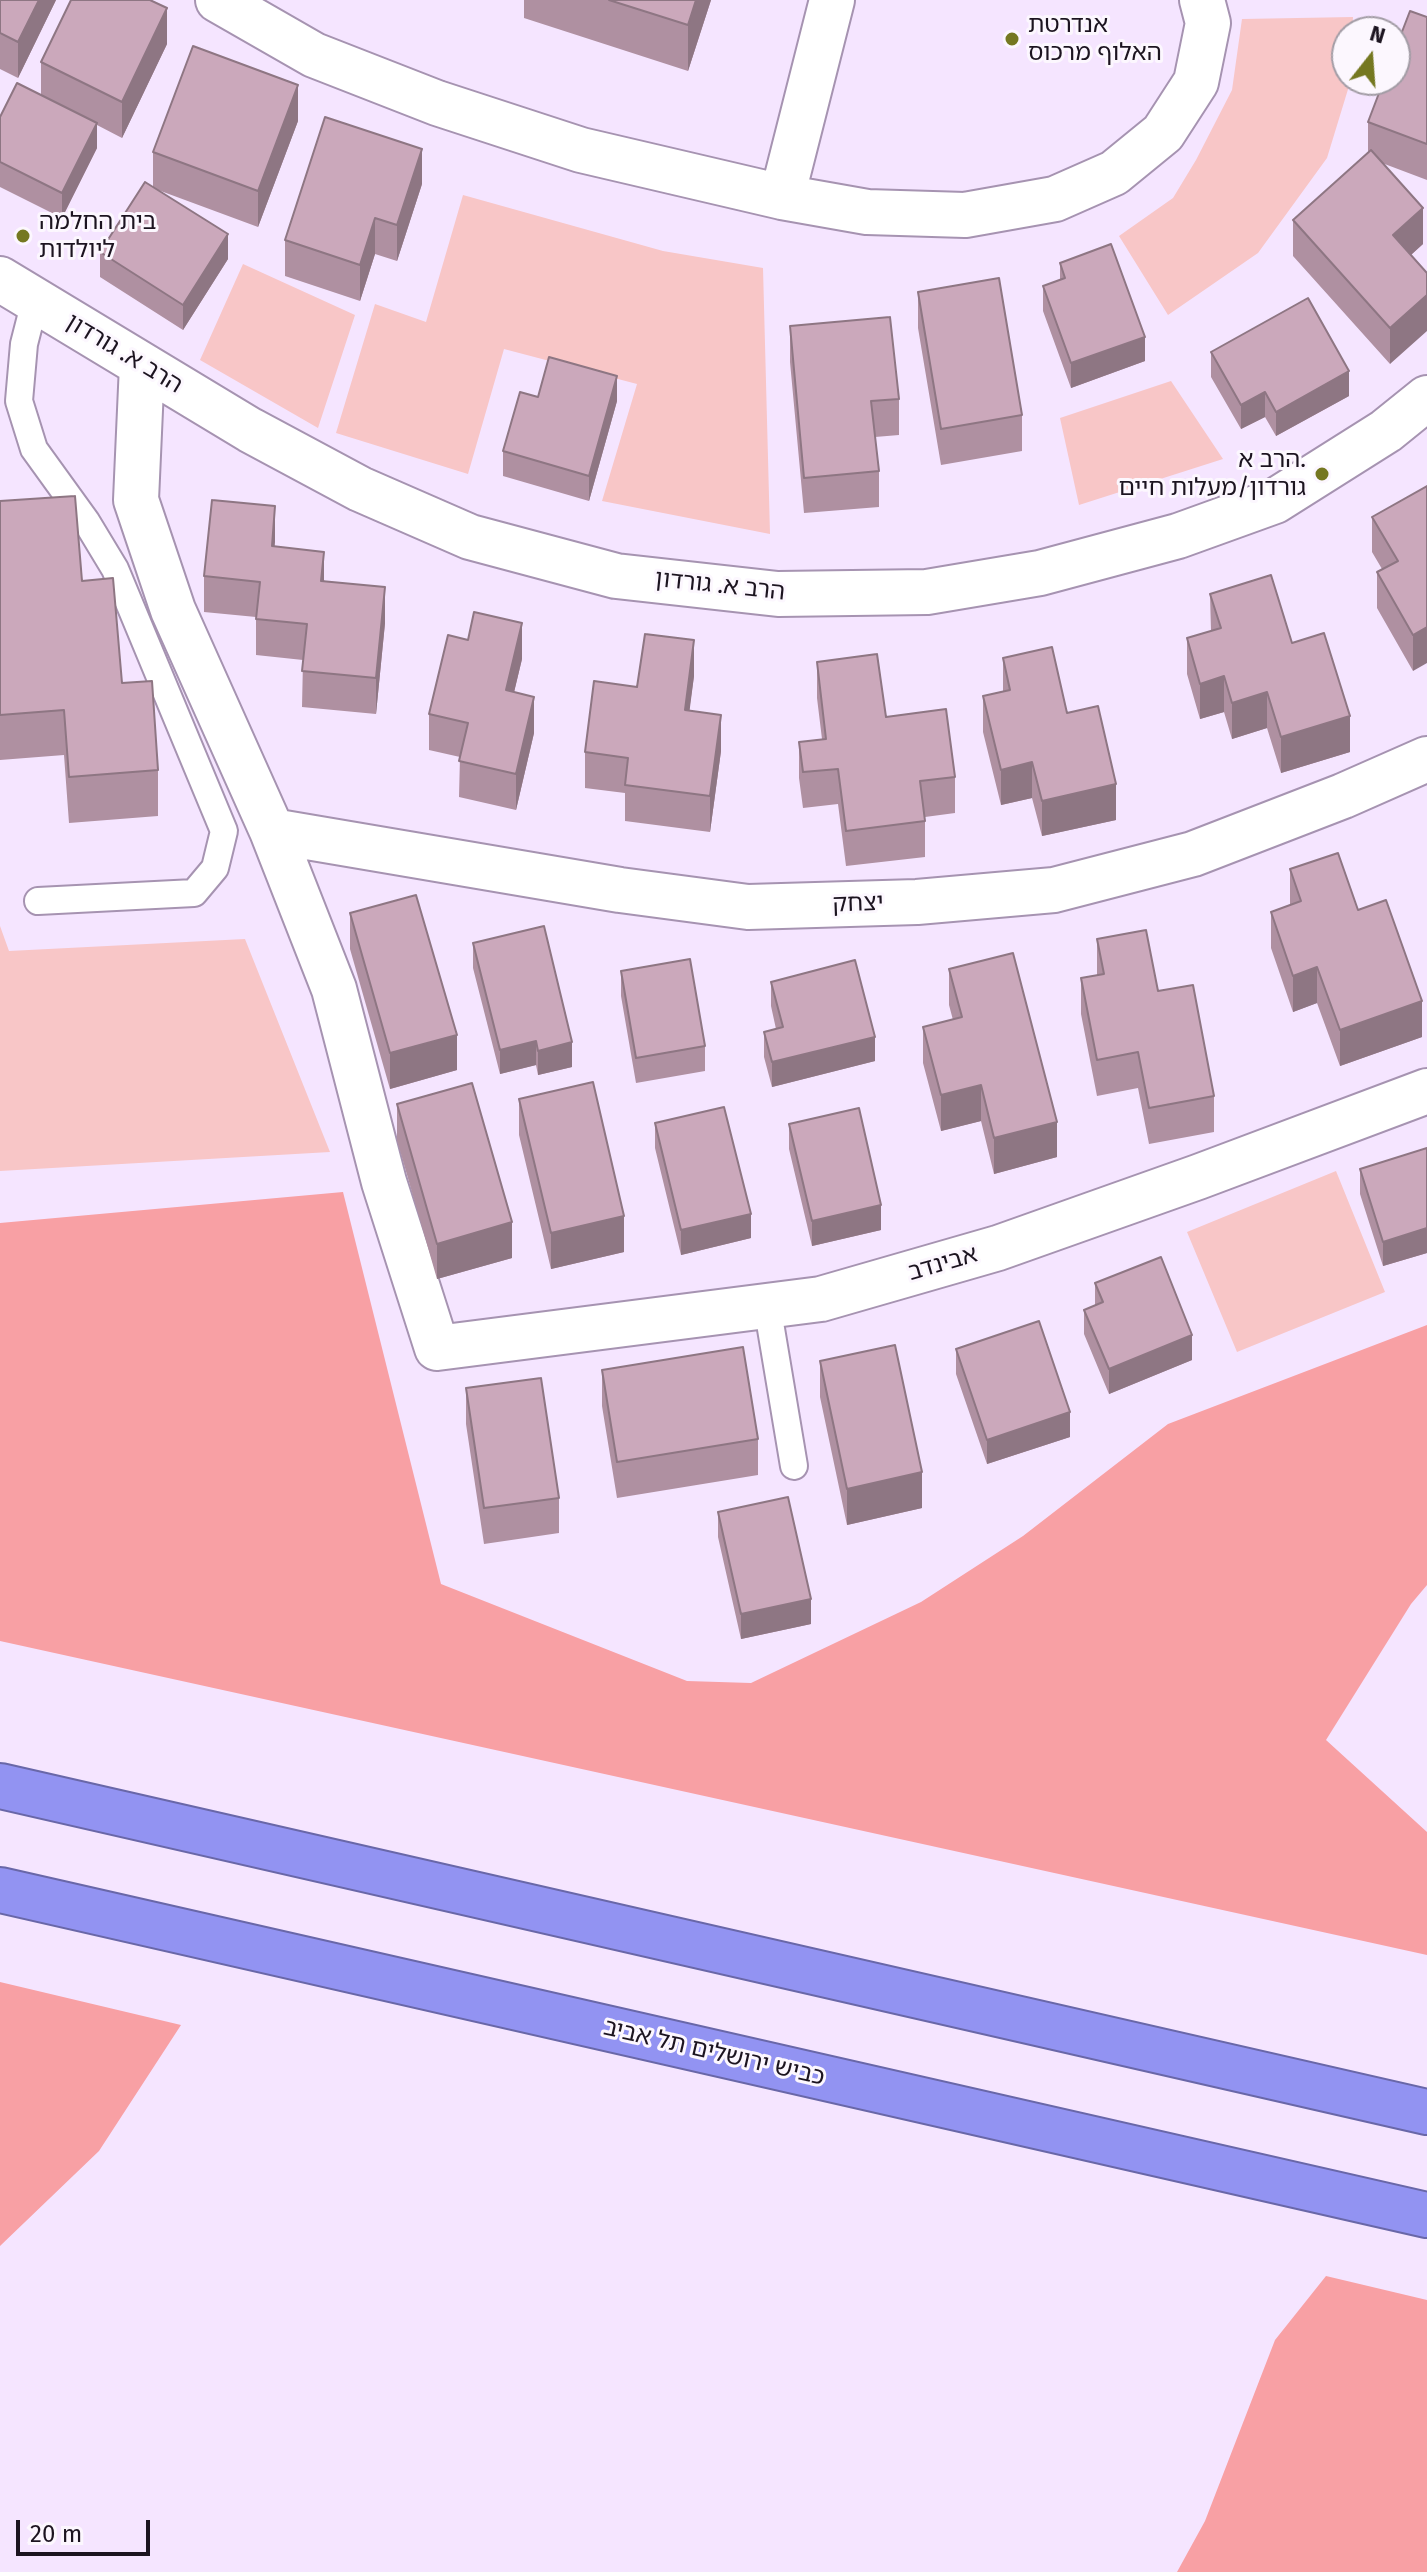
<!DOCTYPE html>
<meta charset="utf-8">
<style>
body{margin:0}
#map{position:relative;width:1427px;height:2572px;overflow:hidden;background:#f5e5ff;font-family:"Fira Sans",sans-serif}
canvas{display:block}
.north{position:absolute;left:1331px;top:16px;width:80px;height:80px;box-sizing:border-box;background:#fcf7fe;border:2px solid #a29ca5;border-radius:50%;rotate:17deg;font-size:22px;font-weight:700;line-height:32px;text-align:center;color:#1c1420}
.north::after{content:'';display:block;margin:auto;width:28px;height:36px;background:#757821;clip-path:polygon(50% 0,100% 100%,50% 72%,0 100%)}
.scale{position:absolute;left:16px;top:2520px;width:134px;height:36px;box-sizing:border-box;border:4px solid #1c1420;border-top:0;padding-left:10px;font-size:24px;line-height:28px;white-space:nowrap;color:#1c1420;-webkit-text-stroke:6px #fcf7fe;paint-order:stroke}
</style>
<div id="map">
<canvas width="1427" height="2572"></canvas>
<div class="north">N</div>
<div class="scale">20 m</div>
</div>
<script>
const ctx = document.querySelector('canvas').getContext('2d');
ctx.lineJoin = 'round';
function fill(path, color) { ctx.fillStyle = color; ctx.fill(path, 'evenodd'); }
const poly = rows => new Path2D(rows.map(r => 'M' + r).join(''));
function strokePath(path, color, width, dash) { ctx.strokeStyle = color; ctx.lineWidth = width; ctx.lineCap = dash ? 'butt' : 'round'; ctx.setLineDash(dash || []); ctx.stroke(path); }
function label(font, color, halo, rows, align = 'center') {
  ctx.font = font + ' "Fira Sans","Noto Sans Hebrew",sans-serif'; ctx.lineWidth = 6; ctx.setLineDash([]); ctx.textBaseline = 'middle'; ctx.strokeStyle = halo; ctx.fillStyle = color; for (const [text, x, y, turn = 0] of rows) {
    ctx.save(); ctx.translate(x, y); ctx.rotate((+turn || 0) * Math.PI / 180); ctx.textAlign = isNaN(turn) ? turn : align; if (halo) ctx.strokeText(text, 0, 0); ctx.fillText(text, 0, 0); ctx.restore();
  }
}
fill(poly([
 [1353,17,1352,32,1347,32,1349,86,1327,158,1258,253,1168,315,1119,236,1173,198,1196,160,1232,90,1242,19],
 [463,195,663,251,763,268,770,534,602,501,637,384,504,349,468,474,336,433,375,304,426,322],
 [243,264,355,315,318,428,200,360],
 [1171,381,1223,459,1079,505,1060,418],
 [0,926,9,951,245,939,330,1152,0,1171],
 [1336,1171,1385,1292,1237,1352,1187,1232]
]), '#f8c6c7');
fill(poly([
 [343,1192,441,1584,687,1681,751,1683,921,1602,1023,1536,1168,1424,1427,1325,1427,1585,1411,1604,1326,1740,1427,1832,1427,1955,0,1641,0,1223],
 [0,1982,181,2025,99,2151,0,2246],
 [1326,2276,1427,2300,1427,2572,1177,2572,1205,2521,1275,2340]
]), '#f8a0a4');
const lane = poly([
 [35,301,24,344,19,401,34,449,86,521,115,569,224,831,215,868,194,893,38,901],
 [767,1305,794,1466]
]);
const street = poly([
 [218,0,314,55,437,103,581,150,782,197,867,212,965,215,1055,199,1114,173,1163,133,1196,82,1208,23,1202,0],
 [782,197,832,0],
 [0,279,250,430,360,489,470,537,616,576,778,594,927,592,1040,573,1178,536,1275,501,1386,431,1427,398],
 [142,365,136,500,173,610,272,831,334,989,384,1182,437,1348,821,1299,998,1248,1198,1177,1427,1091],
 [272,831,620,890,748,907,917,902,1054,890,1193,854,1343,796,1427,759]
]);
const highway = poly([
 [0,1786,1427,2112],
 [0,1890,1427,2215]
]);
strokePath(lane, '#a693b1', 30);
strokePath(street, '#a693b1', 48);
strokePath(highway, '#6967a8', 48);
strokePath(lane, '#fff', 26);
strokePath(street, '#fff', 44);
strokePath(highway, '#9293f2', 44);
fill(poly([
 [0,0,56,0,18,78,0,69],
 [524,0,711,0,688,71,524,18],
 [1427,17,1427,180,1382,163,1423,244,1411,255,1390,364,1293,256,1293,220,1368,153,1368,122],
 [167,44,122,138,97,125,97,148,62,218,0,187,0,117,41,95,41,62],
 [298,121,258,227,158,190,228,259,183,330,100,277,100,252,153,187,153,152],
 [422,184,397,261,375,254,360,301,285,276,285,240],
 [1060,263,1145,361,1071,388,1043,311,1043,286,1060,280],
 [918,292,1022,415,1022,451,941,465,918,328],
 [790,326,899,399,899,435,875,437,879,471,879,507,804,513,790,362],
 [1211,352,1349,396,1276,436,1265,417,1241,429,1211,377],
 [538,397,617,401,589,501,503,476,503,451],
 [1427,486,1413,671,1377,608,1377,572,1382,569,1372,552,1372,517],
 [0,501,82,581,122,683,158,770,158,816,69,823,64,755,0,760],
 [275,546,385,623,376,714,302,707,303,660,256,655,256,617,204,612,204,576],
 [1210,594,1292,643,1350,752,1281,773,1267,728,1232,739,1224,712,1200,719,1187,674,1187,638,1211,631],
 [1003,658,1067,713,1116,820,1042,836,1032,798,1001,805,983,732,983,696,1003,691],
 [522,659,514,692,534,733,516,810,459,797,460,757,429,750,429,714],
 [817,662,886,717,955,777,955,813,925,817,925,857,846,866,838,804,803,808,799,778,799,742,822,739,817,698],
 [694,676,689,711,721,751,710,832,625,821,625,793,585,788,585,752,637,687],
 [1290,869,1358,910,1422,1037,1340,1066,1317,1003,1293,1012,1271,948,1271,912,1290,905],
 [350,913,457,1070,390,1089,350,949],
 [1097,939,1158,991,1214,1096,1214,1132,1149,1144,1138,1088,1097,1096,1081,1014,1081,978,1097,975],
 [473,943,572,1067,538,1075,536,1065,500,1074,473,968],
 [949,969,1057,1157,994,1174,981,1121,941,1131,923,1063,923,1027,953,1020,949,1005],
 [621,971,705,1046,705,1071,636,1083,621,996],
 [771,982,875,1061,772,1087,764,1057,764,1032,776,1029,771,1006],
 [519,1099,624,1252,551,1269,519,1135],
 [397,1104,512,1258,437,1279,397,1140],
 [655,1123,751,1238,681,1255,655,1148],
 [789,1124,881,1230,812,1246,789,1149],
 [1427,1148,1427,1253,1383,1266,1360,1194,1360,1169],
 [1095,1283,1192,1360,1109,1394,1084,1334,1084,1310,1095,1305],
 [956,1349,1070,1437,987,1464,956,1374],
 [820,1361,922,1508,847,1525,820,1397],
 [602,1370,758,1439,758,1475,617,1498,602,1406],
 [466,1388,559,1498,559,1533,484,1544,466,1424],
 [718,1512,811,1624,741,1639,718,1537]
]), '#af90a1');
fill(poly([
 [39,0,56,0,18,78,18,42],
 [696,0,711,0,688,71,688,25],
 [167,8,167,44,122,138,122,102],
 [298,85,298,121,258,227,258,191],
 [97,123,97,148,62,218,62,193],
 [422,149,422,184,397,261,397,225],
 [1423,208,1423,244,1393,271,1393,235],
 [375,218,375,254,360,301,360,265],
 [228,234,228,259,183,330,183,305],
 [1427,295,1427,331,1390,364,1390,328],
 [1145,337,1145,361,1071,388,1071,363],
 [1349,371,1349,396,1276,436,1276,412],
 [617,376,617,401,589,501,589,476],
 [1265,392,1265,417,1241,429,1241,405],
 [275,506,275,542,272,582,272,546],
 [324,552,324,587,321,581],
 [385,587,385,623,376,714,376,678],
 [522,623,522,659,506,726,506,690],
 [1427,627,1427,663,1413,671,1413,635],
 [694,640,694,676,685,746,685,710],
 [1224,676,1224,712,1200,719,1200,684],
 [1267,692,1267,728,1232,739,1232,703],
 [534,697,534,733,516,810,516,774],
 [721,715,721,751,710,832,710,796],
 [1350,716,1350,752,1281,773,1281,737],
 [1032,762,1032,798,1001,805,1001,770],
 [1116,784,1116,820,1042,836,1042,801],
 [1317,967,1317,1003,1293,1012,1293,976],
 [1422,1001,1422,1037,1340,1066,1340,1030],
 [457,1035,457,1070,390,1089,390,1053],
 [875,1037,875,1061,772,1087,772,1062],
 [536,1041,536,1065,500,1074,500,1050],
 [572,1042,572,1067,538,1075,538,1051],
 [981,1085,981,1121,941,1131,941,1095],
 [1057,1122,1057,1157,994,1174,994,1138],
 [881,1205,881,1230,812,1246,812,1221],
 [751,1214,751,1238,681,1255,681,1230],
 [624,1216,624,1252,551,1269,551,1233],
 [512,1222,512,1258,437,1279,437,1244],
 [1427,1228,1427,1253,1383,1266,1383,1242],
 [1192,1335,1192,1360,1109,1394,1109,1369],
 [1070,1412,1070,1437,987,1464,987,1440],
 [922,1472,922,1508,847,1525,847,1489],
 [811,1599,811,1624,741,1639,741,1614]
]), '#8e7683');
const building = poly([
 [0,0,39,0,18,42,0,33,0,0],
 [71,0,150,0,167,8,122,102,41,62,71,0],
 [609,0,696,0,688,25,609,0],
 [1410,11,1427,17,1427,144,1368,122,1384,80,1395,80,1395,50,1410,11],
 [193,46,298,85,258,191,153,152,193,46],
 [17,83,97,123,62,193,0,162,0,117,17,83],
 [325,117,422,149,397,225,375,218,360,265,285,240,325,117],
 [1371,150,1423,208,1393,235,1427,273,1427,295,1390,328,1293,220,1371,150],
 [145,182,228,234,183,305,100,252,145,182],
 [1111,244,1145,337,1071,363,1043,286,1065,278,1060,263,1111,244],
 [999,278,1022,415,941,429,918,292,999,278],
 [1308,298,1349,371,1276,412,1265,392,1241,405,1211,352,1308,298],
 [890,317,899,399,871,401,879,471,804,478,790,326,890,317],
 [549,357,617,376,589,476,503,451,520,392,538,397,549,357],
 [1427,486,1427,627,1413,635,1377,572,1398,561,1372,517,1427,486],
 [75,496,82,581,113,578,122,683,152,681,158,770,69,777,64,710,0,715,0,501,75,496],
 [212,500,275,506,272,546,324,552,321,581,385,587,376,678,302,671,307,624,256,619,260,582,204,576,212,500],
 [1271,575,1292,643,1324,633,1350,716,1281,737,1267,692,1232,703,1224,676,1200,684,1187,638,1221,628,1210,594,1271,575],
 [474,612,522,623,506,690,534,697,516,774,459,761,468,723,429,714,448,635,468,640,474,612],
 [645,634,694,640,685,710,721,715,710,796,625,785,628,758,585,752,594,681,637,687,645,634],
 [1052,647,1067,713,1098,706,1116,784,1042,801,1032,762,1001,770,983,696,1010,690,1003,658,1052,647],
 [877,654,886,717,946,709,955,777,920,781,925,821,846,831,838,769,803,772,799,742,826,739,817,662,877,654],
 [1338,853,1358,910,1386,900,1422,1001,1340,1030,1317,967,1293,976,1271,912,1301,901,1290,869,1338,853],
 [416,895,457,1035,390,1053,350,913,416,895],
 [544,926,572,1042,538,1051,536,1041,500,1050,473,943,544,926],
 [1146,930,1158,991,1193,985,1214,1096,1149,1108,1138,1052,1097,1060,1081,978,1104,974,1097,939,1146,930],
 [1013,953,1057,1122,994,1138,981,1085,941,1095,923,1027,962,1017,949,969,1013,953],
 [690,959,705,1046,636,1058,621,971,690,959],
 [855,960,875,1037,772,1062,764,1032,783,1027,771,982,855,960],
 [593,1082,624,1216,551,1233,519,1099,593,1082],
 [472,1083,512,1222,437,1244,397,1104,472,1083],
 [724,1107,751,1214,681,1230,655,1123,724,1107],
 [859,1108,881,1205,812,1221,789,1124,859,1108],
 [1427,1148,1427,1228,1383,1242,1360,1169,1427,1148],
 [1161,1257,1192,1335,1109,1369,1084,1310,1103,1302,1095,1283,1161,1257],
 [1039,1321,1070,1412,987,1440,956,1349,1039,1321],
 [895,1345,922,1472,847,1489,820,1361,895,1345],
 [743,1347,758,1439,617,1462,602,1370,743,1347],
 [541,1378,559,1498,484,1508,466,1388,541,1378],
 [788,1497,811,1599,741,1614,718,1512,788,1497]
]);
fill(building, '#cba8bb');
strokePath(building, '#8e7683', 2);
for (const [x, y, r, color] of [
 [1012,39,8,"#757821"],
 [23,236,8,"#757821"],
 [1322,474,8,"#757821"]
]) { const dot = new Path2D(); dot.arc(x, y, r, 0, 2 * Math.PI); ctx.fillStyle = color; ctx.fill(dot); strokePath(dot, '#fcf7fe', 3); }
label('24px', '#1c1420', '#fcf7fe', [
 ["אנדרטת",1028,25],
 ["האלוף מרכוס",1028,53],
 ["בית החלמה",39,222],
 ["ליולדות",39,250],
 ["הרב א.",1306,460,"right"],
 ["גורדון/מעלות חיים",1306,488,"right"]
], 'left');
label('24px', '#1c1420', '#fcf7fe', [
 ["הרב א. גורדון",124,354,31],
 ["הרב א. גורדון",720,586,6],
 ["יצחק",858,904,-2],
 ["אבינדב",943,1264,-16],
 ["כביש ירושלים תל אביב",714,2053,13]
]);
</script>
